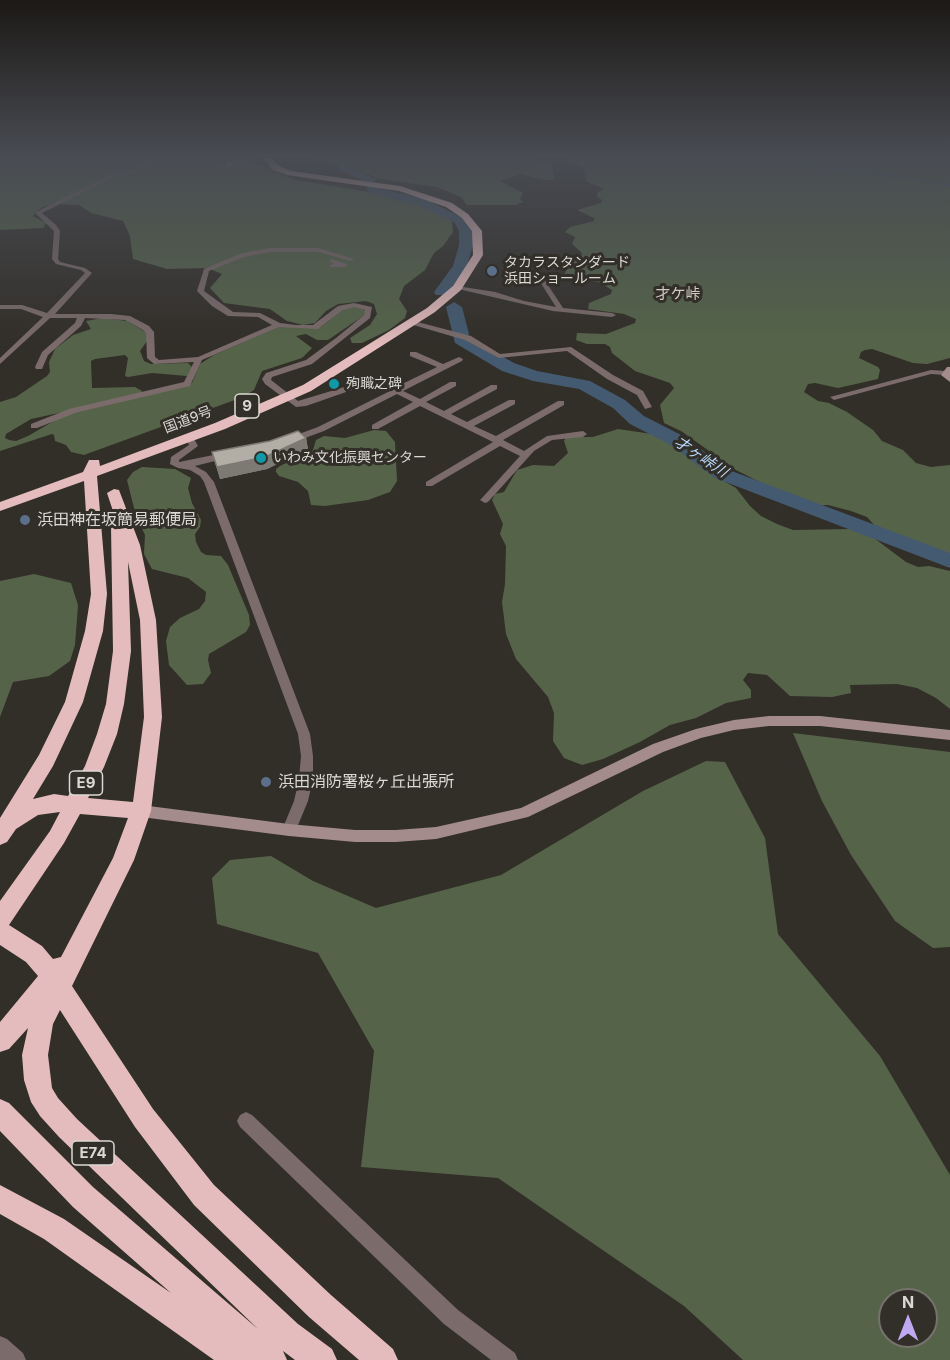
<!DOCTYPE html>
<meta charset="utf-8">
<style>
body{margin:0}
#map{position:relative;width:950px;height:1360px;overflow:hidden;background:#322e28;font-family:Inter,sans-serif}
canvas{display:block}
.north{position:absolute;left:878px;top:1288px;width:60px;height:60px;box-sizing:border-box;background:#322e28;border:2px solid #76726d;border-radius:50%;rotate:0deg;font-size:16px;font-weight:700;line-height:24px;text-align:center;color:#dcd9d5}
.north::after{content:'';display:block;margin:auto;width:21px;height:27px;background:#c1a8f3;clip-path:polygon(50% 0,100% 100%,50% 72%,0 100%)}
</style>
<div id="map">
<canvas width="950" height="1360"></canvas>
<div class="north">N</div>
</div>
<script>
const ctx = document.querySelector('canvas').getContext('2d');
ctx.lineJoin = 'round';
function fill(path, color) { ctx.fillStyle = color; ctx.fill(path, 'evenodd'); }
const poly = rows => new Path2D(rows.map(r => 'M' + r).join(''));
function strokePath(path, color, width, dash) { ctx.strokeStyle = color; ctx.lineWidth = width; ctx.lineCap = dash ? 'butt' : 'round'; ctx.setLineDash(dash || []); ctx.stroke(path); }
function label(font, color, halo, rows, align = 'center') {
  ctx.font = font + ' Inter,"Noto Sans JP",sans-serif'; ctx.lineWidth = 6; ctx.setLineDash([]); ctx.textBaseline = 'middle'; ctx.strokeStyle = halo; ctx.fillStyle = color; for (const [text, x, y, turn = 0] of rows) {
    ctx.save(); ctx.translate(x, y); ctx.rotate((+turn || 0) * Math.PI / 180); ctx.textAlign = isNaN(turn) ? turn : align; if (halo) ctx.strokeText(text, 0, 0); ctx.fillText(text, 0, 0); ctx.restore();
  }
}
fill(poly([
 [0,158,215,158,228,160,220,167,248,161,296,180,383,194,416,202,446,216,452,221,453,232,443,246,434,253,425,270,404,286,399,299,407,311,405,318,389,330,362,343,352,343,350,338,370,325,377,314,374,304,366,301,338,304,326,311,315,323,303,325,287,321,270,309,224,303,210,288,222,274,207,268,167,269,133,259,130,236,123,221,91,213,79,205,57,204,45,206,38,210,33,216,46,223,43,228,0,230],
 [342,158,536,158,534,160,552,164,554,180,545,180,521,174,500,181,523,193,520,199,523,202,516,205,467,205,461,197,437,187,379,179,348,165],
 [576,158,950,158,950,358,927,364,913,363,872,349,865,350,861,352,859,358,878,367,880,370,878,379,838,388,815,383,808,384,804,392,818,401,829,403,847,412,873,430,882,441,903,450,916,463,931,467,950,465,950,558,875,526,867,517,851,511,828,505,813,505,787,496,736,470,681,431,664,423,660,405,674,388,670,383,635,371,612,353,610,347,605,344,587,344,576,340,577,333,606,334,635,323,636,319,624,314,588,309,589,303,611,294,612,290,599,282,573,279,564,275,569,264,581,258,582,253,572,244,575,237,565,232,570,227,594,221,594,218,577,210,601,203,602,200,597,197,597,193,604,189,587,182,584,168,563,160],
 [354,306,367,311,363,316,328,340,317,340,306,334,296,336,312,348,302,358,262,371,254,390,243,397,84,455,71,452,66,445,55,441,54,435,52,434,0,451,0,402,16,397,47,376,50,372,49,362,55,349,73,335,91,329,86,321,102,318,127,321,147,333,147,341,140,351,144,361,151,364,188,363,192,367,187,376,152,373,128,377,125,376,128,358,125,355,95,359,91,361,92,388,135,387,142,391,141,395,31,419,6,434,5,438,9,440,16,441,28,436,59,418,74,413,187,386,192,383,200,364,214,355,278,327,321,327,345,308],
 [618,429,652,434,682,446,715,476,736,488,750,506,761,516,777,524,793,530,852,529,866,532,906,562,918,567,929,566,950,571,950,709,936,698,917,688,897,684,850,685,851,693,832,697,790,696,767,675,748,673,743,680,751,690,751,698,726,703,696,718,670,725,640,742,603,759,582,765,564,758,553,741,554,713,548,697,516,659,506,634,502,602,505,584,506,546,500,534,503,524,492,500,495,494,504,492,517,470,533,465,554,466,568,453,564,441,566,437,593,437],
 [374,430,386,431,395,442,397,481,390,492,368,500,325,506,311,505,308,491,298,482,279,476,276,472,276,469,280,466,313,450,316,440,324,436,345,438],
 [142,467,175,469,191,478,188,488,192,503,201,520,200,527,195,534,196,542,201,552,206,555,221,556,228,565,249,615,250,625,246,632,209,654,208,660,211,673,203,684,187,685,169,665,166,641,170,627,180,618,199,609,205,601,206,592,188,578,152,569,144,554,145,535,136,516,127,480,133,472],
 [34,574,71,583,78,605,75,645,70,661,49,676,13,682,0,717,0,581],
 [793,733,950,752,950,947,933,948,895,921,851,855,822,801],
 [706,761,725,762,765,838,778,934,880,1056,950,1175,950,1360,743,1360,684,1306,498,1178,361,1167,374,1051,318,953,217,924,212,878,230,860,271,856,313,881,376,908,501,875,643,791],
 [890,1300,926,1300,926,1336,890,1336]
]), '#556449');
strokePath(poly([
 [790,158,792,163,799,165,897,176,950,185]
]), '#435a70', 2);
fill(poly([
 [213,158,235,158,240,161,234,164,214,160,213,158],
 [315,158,344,159,350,167,376,179,374,182,366,182,342,171,336,164,317,160,315,158],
 [372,184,378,188,425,199,465,219,473,231,473,245,467,266,446,295,436,295,434,292,453,266,459,245,459,231,454,222,417,205,370,194,366,188,372,184],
 [454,302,462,307,469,334,467,337,514,363,537,371,590,381,625,400,644,416,683,436,729,470,950,553,950,568,715,478,669,444,630,424,613,408,579,389,533,381,502,371,455,343,446,307,454,302]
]), '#435a70');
fill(poly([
 [152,158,158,158,141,171,112,178,42,213,56,225,60,231,58,259,60,262,85,268,92,273,55,314,111,314,130,316,149,326,154,332,155,357,159,360,198,357,272,325,258,317,228,316,212,306,197,291,204,269,242,253,270,248,318,248,354,259,351,261,318,252,270,252,244,257,209,271,204,291,233,312,260,313,280,323,296,325,313,325,338,306,354,303,372,307,370,318,312,364,272,377,271,380,298,401,371,379,380,379,396,387,437,367,410,356,410,352,416,352,443,364,459,357,463,359,462,361,403,391,420,399,450,382,456,382,456,386,426,402,444,411,491,385,497,385,497,389,451,414,467,422,509,400,515,400,515,404,474,426,496,436,558,401,564,401,564,405,503,440,524,451,547,436,583,431,587,434,583,437,552,440,534,451,488,502,485,503,480,500,482,498,520,456,500,446,432,486,426,486,426,482,493,442,420,406,378,429,372,429,372,425,413,402,397,394,324,431,294,442,288,442,288,438,318,427,390,391,372,383,306,406,296,407,265,384,262,379,266,373,306,360,336,338,364,315,365,310,354,307,343,310,318,329,279,327,202,360,190,386,75,413,37,428,31,428,31,424,69,409,184,382,194,362,154,364,147,358,146,333,143,330,125,320,85,318,81,326,48,355,42,369,36,369,35,367,42,352,75,323,77,318,50,318,0,364,0,358,43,317,21,309,0,309,0,305,22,305,47,313,85,273,81,270,56,264,52,259,54,231,36,214,36,212,108,176,137,169,152,158],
 [332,259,347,264,348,265,345,267,330,267,330,265,334,264,329,261,332,259],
 [540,275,542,276,563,308,612,313,616,315,612,317,553,311,454,288,457,286,495,292,524,301,556,307,537,277,540,275],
 [410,320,471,336,500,354,571,347,613,375,643,391,652,407,645,409,637,395,607,379,567,351,499,358,465,340,410,324,410,320],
 [931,370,946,371,950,373,946,375,931,374,834,400,830,397,931,370],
 [189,434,192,435,198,446,179,460,179,462,228,452,233,455,231,457,195,466,206,472,214,482,310,734,313,756,313,779,308,801,296,830,294,834,289,836,284,834,282,830,294,801,299,779,301,756,298,734,204,482,200,476,190,470,178,468,170,464,171,457,189,445,185,437,189,434],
 [246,1112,252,1115,458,1310,515,1353,518,1360,491,1360,444,1324,240,1127,237,1121,240,1115,246,1112],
 [0,1336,7,1339,23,1353,26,1360,0,1360,0,1336]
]), '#7b6b6b');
fill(poly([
 [947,367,950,367,950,382,941,375,947,367],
 [769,716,820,716,950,730,950,740,820,726,769,726,734,730,701,738,663,752,528,817,436,839,396,842,355,842,289,836,141,817,136,815,134,811,136,807,141,805,289,824,355,830,396,830,436,827,521,808,653,744,696,729,734,720,769,716]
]), '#a58c8c');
fill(poly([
 [263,158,271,158,279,166,291,171,400,186,452,203,468,214,482,231,483,255,461,290,435,312,311,391,225,429,97,476,107,594,103,631,83,702,53,766,33,799,54,794,68,796,85,766,97,734,106,704,113,651,111,527,117,523,107,493,114,489,119,490,140,545,156,620,162,717,151,811,134,860,72,986,153,1109,214,1185,331,1295,393,1349,398,1360,359,1360,309,1317,194,1205,135,1127,60,1010,53,1024,48,1055,52,1088,58,1098,77,1119,298,1324,332,1349,337,1360,295,1360,283,1351,287,1360,214,1360,44,1239,0,1214,0,1185,64,1219,171,1293,73,1207,0,1131,0,1099,9,1103,93,1187,258,1329,59,1137,40,1116,31,1102,24,1080,22,1055,28,1028,9,1049,0,1052,0,1022,38,976,26,962,0,945,0,901,50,831,60,812,38,815,16,829,7,842,0,845,0,818,39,755,65,702,85,631,91,594,84,481,0,511,0,502,83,472,89,460,99,460,100,466,215,423,303,385,427,308,453,286,473,255,472,231,462,218,446,207,399,191,287,175,273,170,263,158],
 [128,562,140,620,144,717,133,802,88,798,104,767,117,734,124,704,131,651,128,562],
 [80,814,128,818,113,858,61,957,53,959,42,946,9,925,64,843,80,814]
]), '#e4bcbd');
const rail = poly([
 [220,167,251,158]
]);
strokePath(rail, '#b8b5b1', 3);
strokePath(rail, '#322e28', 2, [7]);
fill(poly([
 [306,438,308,449,267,469,220,479,212,452]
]), '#9a968e');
fill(poly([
 [306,438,308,449,267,469,220,479,217,467]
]), '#7d7a74');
const building = poly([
 [298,431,306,438,265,457,217,467,212,452,270,441,298,431]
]);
fill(building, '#b3aea5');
strokePath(building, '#7d7a74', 1.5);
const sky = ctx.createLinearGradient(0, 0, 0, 348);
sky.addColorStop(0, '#1c1916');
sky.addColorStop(0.45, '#494c53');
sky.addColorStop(1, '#494c5300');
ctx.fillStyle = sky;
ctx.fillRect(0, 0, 950, 348);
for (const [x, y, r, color] of [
 [492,271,6,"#5c6f8a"],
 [334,384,6,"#0f9aa8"],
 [261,458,6,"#0f9aa8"],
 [25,520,6,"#5c6f8a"],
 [266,782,6,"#5c6f8a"]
]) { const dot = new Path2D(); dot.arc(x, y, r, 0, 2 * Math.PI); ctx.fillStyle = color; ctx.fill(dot); strokePath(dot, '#322e28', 2); }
label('14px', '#dcd9d5', '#322e28', [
 ["タカラスタンダード",504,263],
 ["浜田ショールーム",504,279],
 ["殉職之碑",346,384],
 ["いわみ文化振興センター",273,458]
], 'left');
label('14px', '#dcd9d5', '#322e28', [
 ["国道9号",188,420,-21]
]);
label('15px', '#d0cac2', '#322e28', [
 ["才ケ峠",678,294]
]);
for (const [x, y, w] of [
 [247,406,24],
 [86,783,33],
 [93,1153,42]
]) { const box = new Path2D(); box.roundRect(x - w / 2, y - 12, w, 24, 4.5); ctx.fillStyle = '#322e28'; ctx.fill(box); strokePath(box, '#dcd9d5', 1.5); }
label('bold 15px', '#dcd9d5', null, [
 ["9",247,406],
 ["E9",86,783],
 ["E74",93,1153]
]);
label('italic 15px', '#b8dafd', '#322e28', [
 ["才ヶ峠川",701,457,34]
]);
label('16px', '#dcd9d5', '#322e28', [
 ["浜田神在坂簡易郵便局",37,520],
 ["浜田消防署桜ヶ丘出張所",278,782]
], 'left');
</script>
